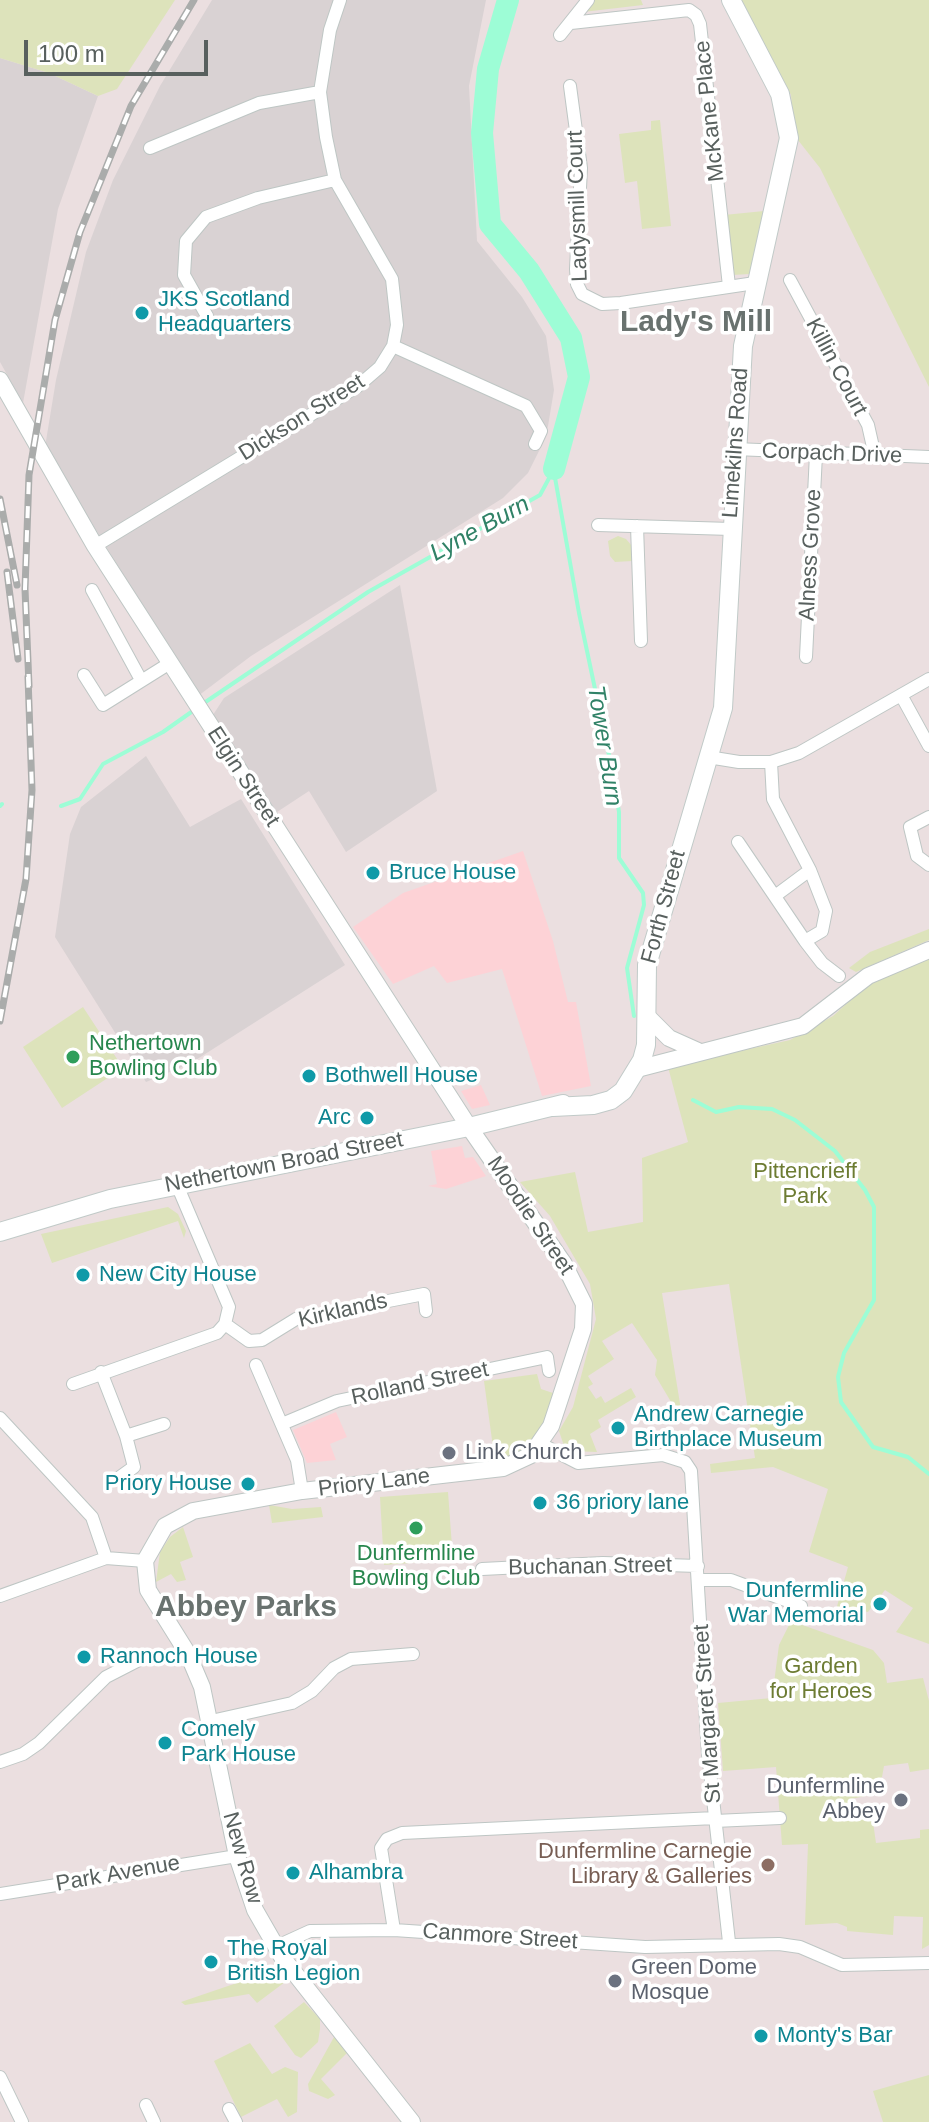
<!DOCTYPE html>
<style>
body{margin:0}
#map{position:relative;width:929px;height:2122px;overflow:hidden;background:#ebdfe0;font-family:Helvetica,sans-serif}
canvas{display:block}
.scale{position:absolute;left:24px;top:40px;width:184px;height:36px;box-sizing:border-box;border:4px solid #58605e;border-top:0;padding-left:10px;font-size:24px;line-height:28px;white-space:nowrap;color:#58605e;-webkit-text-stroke:6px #fff;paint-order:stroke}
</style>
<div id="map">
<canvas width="929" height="2122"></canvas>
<div class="scale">100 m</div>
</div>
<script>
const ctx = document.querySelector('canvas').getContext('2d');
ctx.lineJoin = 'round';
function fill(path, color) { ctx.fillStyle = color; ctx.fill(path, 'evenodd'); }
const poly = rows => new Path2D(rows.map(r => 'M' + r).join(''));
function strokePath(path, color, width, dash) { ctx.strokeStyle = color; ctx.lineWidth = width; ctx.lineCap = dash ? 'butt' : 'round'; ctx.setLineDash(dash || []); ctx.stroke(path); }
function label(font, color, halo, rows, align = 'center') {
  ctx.font = font + ' Helvetica,sans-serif'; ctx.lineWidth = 7; ctx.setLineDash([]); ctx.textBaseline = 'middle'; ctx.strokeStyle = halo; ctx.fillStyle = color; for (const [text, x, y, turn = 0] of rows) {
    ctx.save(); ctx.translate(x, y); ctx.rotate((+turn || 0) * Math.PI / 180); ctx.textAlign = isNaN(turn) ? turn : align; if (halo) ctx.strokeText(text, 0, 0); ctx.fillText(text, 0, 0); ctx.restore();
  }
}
fill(poly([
 [523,851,553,941,568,1002,576,1002,591,1086,542,1096,502,969,447,983,434,966,393,984,353,927,403,893],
 [481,1085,490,1105,472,1109,461,1091],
 [462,1146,465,1158,473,1157,486,1176,446,1189,428,1186,437,1184,431,1151],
 [336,1412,347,1437,330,1444,336,1460,307,1463,293,1430]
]), '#fdd2d6');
fill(poly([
 [212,0,486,0,469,86,477,241,522,297,546,336,554,390,548,426,539,451,528,473,503,498,251,656,198,696,45,447,56,380,86,252,113,180,160,86],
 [0,58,49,73,98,96,58,209,23,403,0,362],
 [400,585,437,791,346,852,309,791,277,812,211,718,224,698],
 [146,756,190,827,241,799,345,965,191,1063,146,1082,55,937,70,834,81,807]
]), '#d9d2d3');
fill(poly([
 [0,0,175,0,117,89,98,96,49,73,0,58],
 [592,0,641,0,643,5,583,12],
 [741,0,929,0,929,387,820,168,794,135,791,95],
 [660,120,671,226,642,229,637,181,625,183,619,134,651,130,651,121],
 [764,211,750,274,732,275,724,215],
 [618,536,626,539,632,546,632,561,615,562,610,556,608,541],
 [929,929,929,940,856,972,849,968,870,952],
 [929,958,929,1644,896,1632,913,1608,885,1590,868,1612,858,1610,849,1615,836,1610,848,1567,809,1552,828,1489,773,1467,711,1473,710,1464,755,1458,729,1284,662,1293,683,1422,655,1375,657,1360,632,1323,602,1341,614,1359,588,1376,593,1384,588,1387,596,1399,601,1396,605,1403,631,1388,636,1397,598,1420,601,1427,590,1434,597,1452,572,1451,564,1446,559,1431,573,1407,596,1319,590,1284,550,1216,520,1182,575,1172,588,1232,643,1222,642,1158,688,1142,668,1067,790,1040,833,1016,866,986],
 [83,1007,123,1068,62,1108,23,1047],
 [168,1207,178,1214,186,1231,184,1238,178,1221,52,1263,41,1234],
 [537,1374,541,1389,553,1393,546,1421,537,1436,517,1453,495,1462,484,1381],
 [448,1492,453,1560,384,1565,380,1497],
 [269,1505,292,1509,321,1507,323,1517,272,1523],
 [183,1527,193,1557,180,1562,186,1580,177,1582,171,1574,156,1582,160,1552,170,1537],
 [791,1621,873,1650,884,1663,887,1683,923,1678,929,1701,929,1769,910,1772,908,1763,884,1766,882,1777,872,1783,870,1795,851,1799,849,1810,850,1818,872,1815,876,1843,920,1838,920,1830,929,1829,929,1945,922,1949,923,1917,894,1916,893,1935,847,1931,847,1927,837,1923,805,1925,808,1844,782,1845,776,1767,723,1771,718,1703,772,1698,779,1645],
 [275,1970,285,1982,257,2003,249,1994,185,2005,181,2002],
 [304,2002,320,2019,320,2029,318,2042,301,2058,295,2055,274,2026],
 [334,2037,348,2052,321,2079,335,2095,328,2099,309,2091,308,2084],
 [250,2043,272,2074,285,2067,298,2072,297,2112,288,2117,277,2099,241,2117,214,2061],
 [929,2075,929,2122,883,2122,873,2091]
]), '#dde3bb');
strokePath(poly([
 [554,472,579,613,610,760,619,812,619,858,643,893,644,905,627,968,634,1016],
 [204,703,368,592,540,495,554,469],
 [0,806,2,804],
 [61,806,80,799,103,764,163,732,197,708],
 [693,1100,716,1112,739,1107,772,1109,795,1120,835,1151,865,1190,874,1207,874,1300,844,1353,838,1377,841,1402,873,1447,908,1457,929,1474]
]), '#9dfdd6', 4);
strokePath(poly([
 [508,0,488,69,482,133,490,224,529,271,571,338,579,377,554,469]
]), '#9dfdd6', 22);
const minor = poly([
 [571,23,689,10,696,15,700,24,729,286],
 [560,35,588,0],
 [570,86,581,168,576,269,577,284,582,294,602,304,621,303,755,283],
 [150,148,259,103,320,92],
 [790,280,868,425,875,456],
 [207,316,184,275,186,241,206,217,258,198,335,180],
 [393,346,526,406,541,431,535,444],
 [735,449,929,457],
 [598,525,731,529],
 [637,526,641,641],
 [95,546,358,386,380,367,393,346,397,325,392,279,335,180,326,137,320,92,330,30,340,0],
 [92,590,141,680],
 [806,657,816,454],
 [84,675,103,705,170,663],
 [901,695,929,746],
 [708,757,739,762,771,762,799,753,929,679],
 [771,762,773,799,810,870,826,911,822,931,805,941,822,963,839,976],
 [929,817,910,827,917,856,929,865],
 [738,842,805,941],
 [775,896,810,870],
 [177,1185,229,1307,225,1324,249,1341,262,1340,296,1319,424,1294,426,1311],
 [256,1365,297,1460,302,1491],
 [101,1372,126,1436,164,1424],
 [73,1384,217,1333,225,1324],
 [0,1418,92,1517,106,1558],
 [282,1424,337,1401,547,1357,549,1371],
 [541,1444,578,1463,663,1455,685,1462,691,1471,708,1754,729,1942],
 [120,1477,134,1467,126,1436],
 [482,1569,603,1563,698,1566],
 [699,1580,731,1580,801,1606],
 [0,1596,106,1558,145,1561],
 [211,1721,292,1703,312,1691,334,1668,351,1659,413,1654],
 [0,1762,23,1754,39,1743,106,1677,141,1659,188,1654],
 [715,1821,780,1818],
 [0,1894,237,1856],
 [394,1930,381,1848,387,1839,402,1833,715,1818],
 [275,1947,310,1931,394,1930,645,1947,779,1944,800,1947,842,1965,929,1963],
 [0,2077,22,2122],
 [146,2105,154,2122],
 [229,2109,236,2122]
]);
const tertiary = poly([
 [0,380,95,546,469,1127,564,1264,584,1304,583,1329,551,1426,531,1455,503,1468,302,1491,193,1511,165,1526,145,1561,148,1590,188,1654,202,1687,237,1856,255,1910,282,1957,412,2122],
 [647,1016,669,1038,698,1051],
 [637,1069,803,1026,868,976,929,950]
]);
const secondary = poly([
 [553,1107,593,1105,611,1100,623,1091,642,1060,646,1045,647,965,723,708,743,346,789,138,780,94,731,0],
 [0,1232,110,1199,469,1127,563,1104]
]);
strokePath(minor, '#bec6c4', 14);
strokePath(tertiary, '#bec6c4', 18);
strokePath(secondary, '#c1cac8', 20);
strokePath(minor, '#fff', 12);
strokePath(tertiary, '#fff', 16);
strokePath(secondary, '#fff', 18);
const rail = poly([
 [0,499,17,585],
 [7,572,18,659],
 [29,686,25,589,29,475,55,320,80,232,131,106,194,0],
 [0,1021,26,879,32,790,28,677]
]);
strokePath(rail, '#aaacab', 7);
strokePath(rail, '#fff', 4, [12]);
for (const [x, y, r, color] of [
 [142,313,8,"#0f9aa8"],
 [373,873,8,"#0f9aa8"],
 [73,1057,8,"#2e9e5b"],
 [309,1076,8,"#0f9aa8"],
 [367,1118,8,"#0f9aa8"],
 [83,1275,8,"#0f9aa8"],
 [618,1428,8,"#0f9aa8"],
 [449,1453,8,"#6b7280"],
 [248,1484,8,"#0f9aa8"],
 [540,1503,8,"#0f9aa8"],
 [416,1528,8,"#2e9e5b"],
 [880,1604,8,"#0f9aa8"],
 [84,1657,8,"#0f9aa8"],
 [165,1743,8,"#0f9aa8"],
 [901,1800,8,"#6b7280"],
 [768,1865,8,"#8d6e63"],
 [293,1873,8,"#0f9aa8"],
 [211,1962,8,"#0f9aa8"],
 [615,1981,8,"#6b7280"],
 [761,2036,8,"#0f9aa8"]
]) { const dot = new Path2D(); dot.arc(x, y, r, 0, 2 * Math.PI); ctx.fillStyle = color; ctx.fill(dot); strokePath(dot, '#fff', 3); }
label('22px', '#58605e', '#fff', [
 ["McKane Place",710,111,-96],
 ["Ladysmill Court",578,206,-92],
 ["Killin Court",836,367,62],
 ["Dickson Street",302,418,-32],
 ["Limekilns Road",736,443,-86],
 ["Corpach Drive",832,454,2],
 ["Alness Grove",811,555,-87],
 ["Elgin Street",243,777,57],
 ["Forth Street",664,907,-75],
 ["Nethertown Broad Street",284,1163,-11],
 ["Moodie Street",530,1216,56],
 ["Kirklands",343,1311,-13],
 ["Rolland Street",420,1384,-12],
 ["Priory Lane",374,1483,-7],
 ["Buchanan Street",590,1567,-1],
 ["St Margaret Street",708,1714,-94],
 ["New Row",242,1858,74],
 ["Park Avenue",118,1874,-10],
 ["Canmore Street",500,1937,4]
]);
label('22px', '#0d838f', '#fff', [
 ["JKS Scotland",158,300],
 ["Headquarters",158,325],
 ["Bruce House",389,873],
 ["Bothwell House",325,1076],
 ["Arc",351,1118,"right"],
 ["New City House",99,1275],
 ["Andrew Carnegie",634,1415],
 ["Birthplace Museum",634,1440],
 ["Priory House",232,1484,"right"],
 ["36 priory lane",556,1503],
 ["Dunfermline",864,1591,"right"],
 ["War Memorial",864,1616,"right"],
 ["Rannoch House",100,1657],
 ["Comely",181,1730],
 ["Park House",181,1755],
 ["Alhambra",309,1873],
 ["The Royal",227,1949],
 ["British Legion",227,1974],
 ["Monty's Bar",777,2036]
], 'left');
label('22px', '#27864d', '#fff', [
 ["Nethertown",89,1044],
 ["Bowling Club",89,1069],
 ["Dunfermline",416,1554,"center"],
 ["Bowling Club",416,1579,"center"]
], 'left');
label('22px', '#6d7c33', '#fff', [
 ["Pittencrieff",805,1172],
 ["Park",805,1197],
 ["Garden",821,1667],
 ["for Heroes",821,1692]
]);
label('22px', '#5b616d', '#fff', [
 ["Link Church",465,1453],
 ["Dunfermline",885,1787,"right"],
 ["Abbey",885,1812,"right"],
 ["Green Dome",631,1968],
 ["Mosque",631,1993]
], 'left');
label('22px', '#785e54', '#fff', [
 ["Dunfermline Carnegie",752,1852],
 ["Library & Galleries",752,1877]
], 'right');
label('italic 24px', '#308267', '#fff', [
 ["Lyne Burn",480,529,-29],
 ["Tower Burn",604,746,81]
]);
label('bold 30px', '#69726f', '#fff', [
 ["Lady's Mill",696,323],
 ["Abbey Parks",246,1608]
]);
</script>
